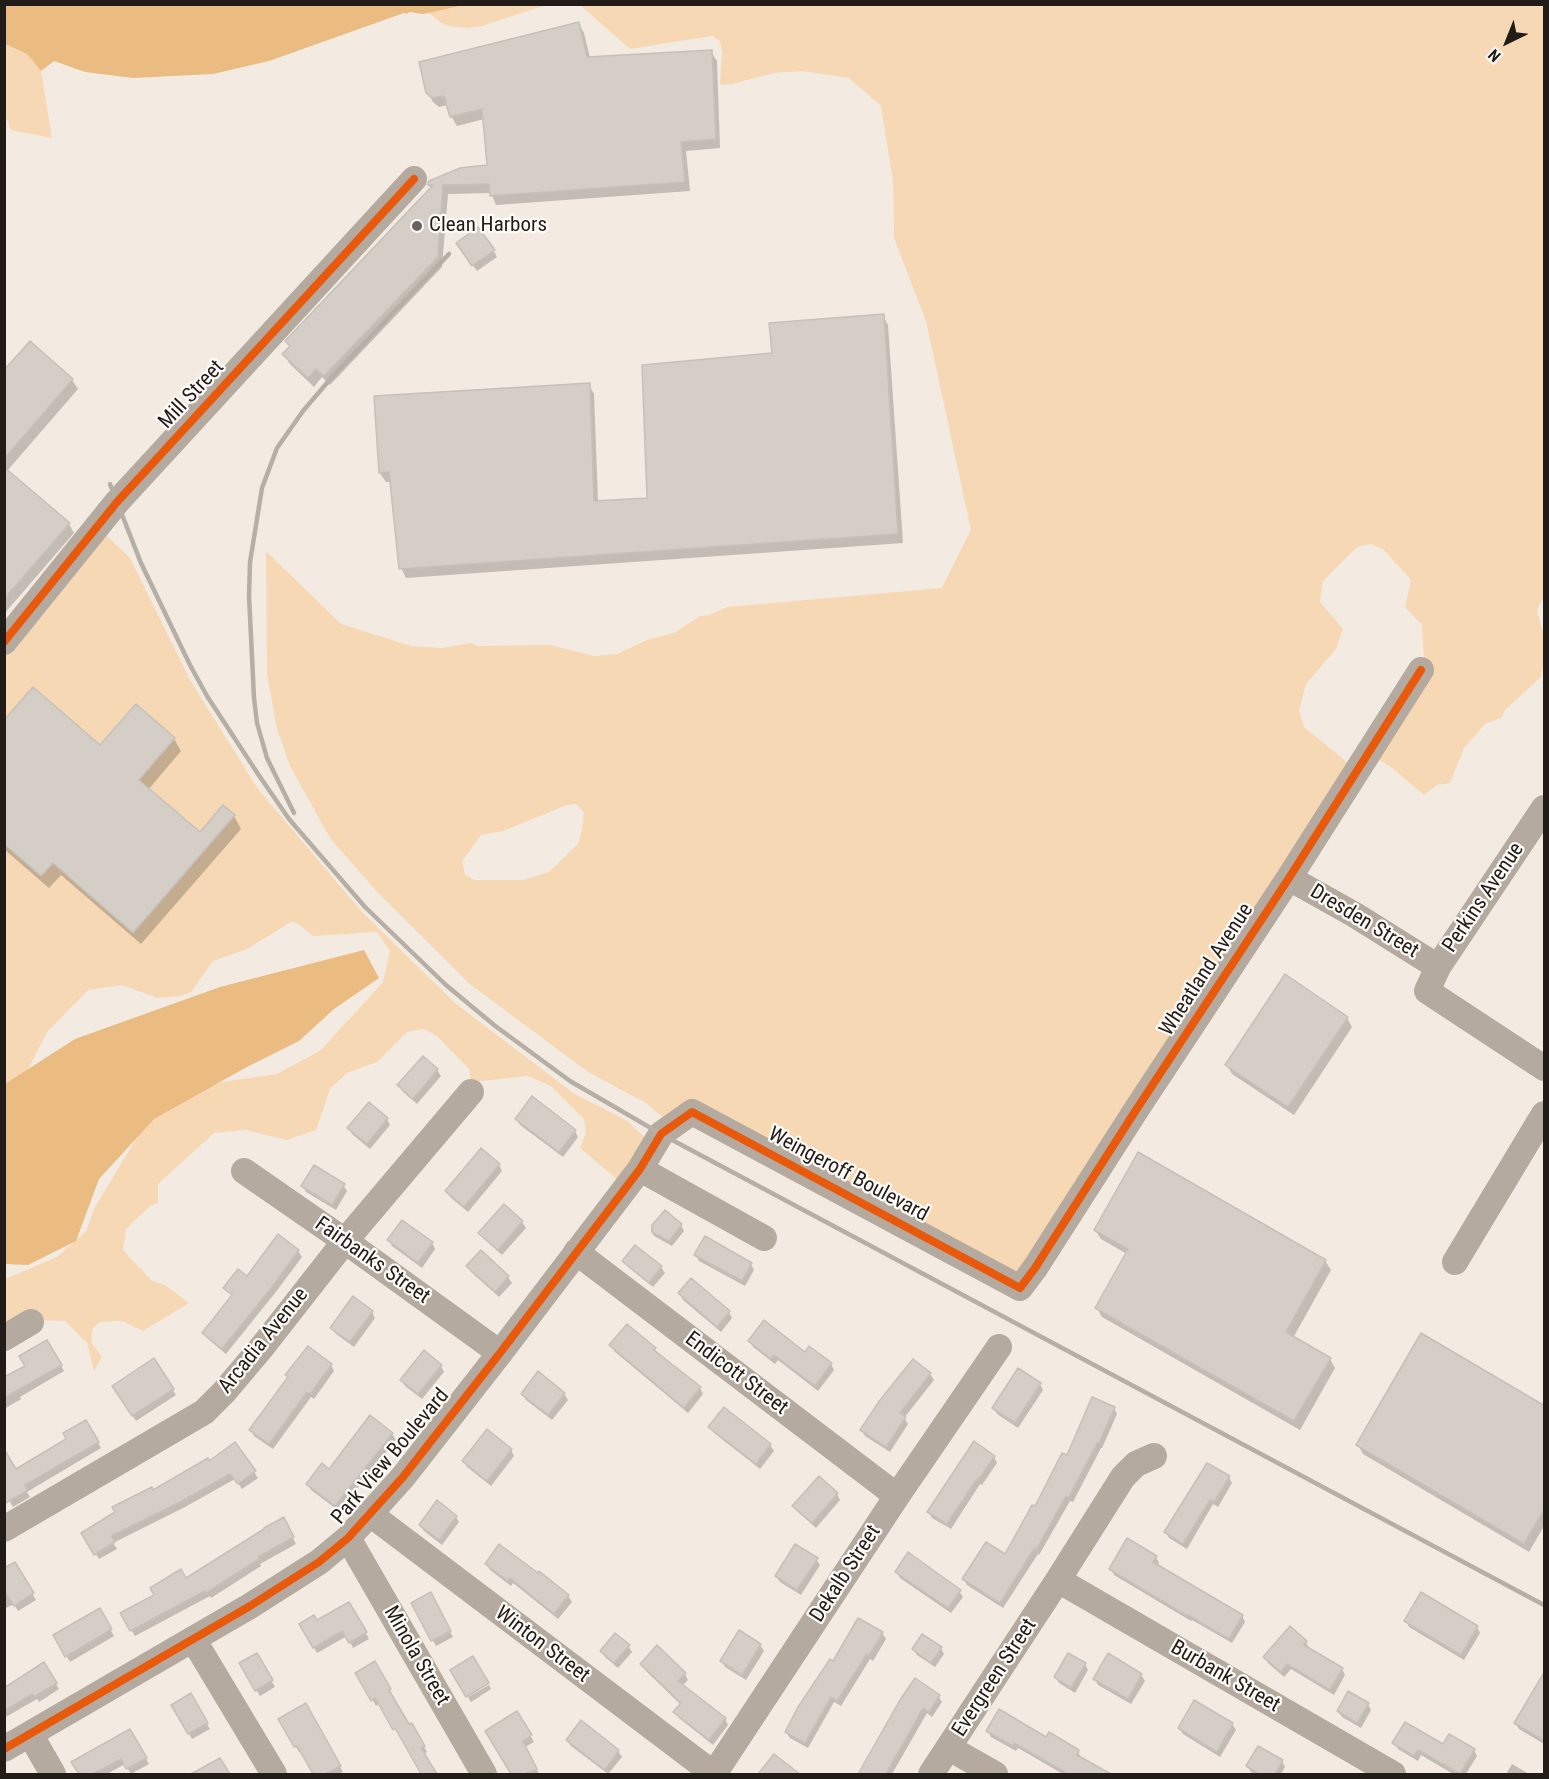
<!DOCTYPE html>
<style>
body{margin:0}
#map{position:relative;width:1549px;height:1779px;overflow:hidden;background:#f3ebe2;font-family:"Roboto Condensed",sans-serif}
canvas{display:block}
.frame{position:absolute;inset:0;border:6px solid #211c17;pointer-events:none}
.north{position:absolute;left:1477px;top:12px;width:60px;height:60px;-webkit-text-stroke:4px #fefbf8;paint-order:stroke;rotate:223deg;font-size:16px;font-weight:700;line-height:24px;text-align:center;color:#211c17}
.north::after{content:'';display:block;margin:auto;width:21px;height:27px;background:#211c17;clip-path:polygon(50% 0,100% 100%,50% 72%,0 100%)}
</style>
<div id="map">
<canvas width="1549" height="1779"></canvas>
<div class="frame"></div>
<div class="north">N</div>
</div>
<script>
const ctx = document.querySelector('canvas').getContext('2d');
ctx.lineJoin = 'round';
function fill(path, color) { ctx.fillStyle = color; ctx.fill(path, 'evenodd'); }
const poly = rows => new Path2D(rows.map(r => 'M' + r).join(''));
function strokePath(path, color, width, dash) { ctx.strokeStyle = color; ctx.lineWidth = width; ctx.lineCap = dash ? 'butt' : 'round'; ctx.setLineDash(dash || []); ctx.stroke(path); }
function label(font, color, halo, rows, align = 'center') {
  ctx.font = font + ' "Roboto Condensed",sans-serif'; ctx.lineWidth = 4.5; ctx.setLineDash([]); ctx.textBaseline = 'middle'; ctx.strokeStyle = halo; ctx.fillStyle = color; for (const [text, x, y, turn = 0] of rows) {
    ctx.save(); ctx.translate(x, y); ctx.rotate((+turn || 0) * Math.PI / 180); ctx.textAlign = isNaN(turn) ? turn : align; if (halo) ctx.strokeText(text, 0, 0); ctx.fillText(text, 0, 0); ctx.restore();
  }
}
fill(poly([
 [464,5,546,5,482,26,467,28,448,26,440,22,429,13],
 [580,5,1544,5,1544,599,1540,603,1537,611,1542,629,1544,632,1544,660,1541,677,1506,709,1501,718,1485,724,1464,748,1450,783,1437,785,1424,795,1391,767,1368,753,1424,659,1422,625,1405,607,1411,580,1383,549,1371,544,1357,547,1323,581,1320,602,1343,629,1336,649,1306,684,1299,710,1304,727,1353,767,1021,1278,706,1111,675,1128,646,1103,588,1072,471,985,378,893,330,838,290,766,277,729,267,674,266,551,341,624,411,646,442,648,471,643,477,646,550,645,594,656,617,654,647,640,674,633,700,616,709,615,727,607,942,588,971,530,926,321,894,238,893,181,881,106,849,78,802,71,774,73,732,84,720,85,722,52,720,41,712,36,630,49],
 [576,804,584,812,582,829,578,844,549,872,523,880,475,880,465,875,462,861,481,835,503,831,567,805],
 [5,44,27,54,41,71,52,138,11,130,5,115],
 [101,530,130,558,190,680,258,789,362,912,455,1003,573,1093,626,1120,657,1148,625,1186,580,1148,586,1132,584,1119,551,1086,528,1076,471,1082,469,1069,437,1036,423,1029,407,1032,377,1062,347,1073,330,1089,316,1130,287,1140,246,1130,214,1133,158,1184,158,1203,150,1206,126,1229,123,1250,152,1281,165,1285,189,1303,143,1331,122,1321,100,1322,93,1328,91,1342,102,1357,94,1371,87,1343,65,1321,38,1320,5,1335,5,1279,57,1257,86,1231,95,1207,142,1129,171,1102,222,1082,277,1074,321,1050,383,982,390,951,377,932,313,936,297,923,291,922,247,949,213,961,191,992,180,996,157,998,122,985,88,990,47,1032,21,1083,5,1099,5,844,41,876,53,863,133,932,200,832,139,780,175,738,136,704,100,745,33,687,5,720,5,644]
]), '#f6d8b5');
fill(poly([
 [5,4,464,4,464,5,429,13,422,14,410,12,406,14,404,13,269,61,213,74,133,78,85,72,54,61,41,71,27,54,5,44],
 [364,950,379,978,334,1009,299,1041,245,1068,154,1119,99,1179,76,1241,28,1265,5,1264,5,1084,75,1039,220,987]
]), '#eabc81');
fill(poly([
 [579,24,584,33,590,58,711,52,717,61,720,148,686,151,690,191,496,205,491,193,448,194,442,267,330,385,322,377,314,387,290,364,284,355,291,348,287,341,431,189,429,185,430,183,489,166,484,119,457,126,451,116,448,105,439,107,433,102,428,92],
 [461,249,494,251,497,257,477,271],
 [883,316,888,325,903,543,406,578,401,568,392,482,386,482,380,473,375,397,589,385,594,394,598,502,648,499,774,355],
 [4,372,72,380,78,389,7,471,69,524,74,533,4,614],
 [4,723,100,747,174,739,181,751,148,790,200,834,234,816,241,829,141,944,61,875,49,888,4,849],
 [1347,1018,1352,1027,1294,1115,1232,1074,1227,1065],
 [423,1058,437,1070,441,1076,417,1104,403,1092,399,1086],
 [387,1119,390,1125,370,1149,352,1134,349,1128],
 [517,1119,575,1131,578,1137,563,1157,520,1125],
 [499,1165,502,1171,468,1212,450,1197,447,1191],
 [343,1185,347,1191,336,1210,306,1192,303,1186],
 [665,1212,681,1225,684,1231,672,1246,654,1236,651,1230],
 [522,1222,526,1228,502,1255,484,1239,480,1233],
 [1095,1230,1325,1261,1331,1270,1293,1338,1330,1359,1335,1368,1300,1430,1102,1317,1097,1308,1127,1254,1101,1239],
 [389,1240,432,1243,435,1249,422,1268,392,1246],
 [636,1247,661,1267,665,1273,653,1287,628,1267,624,1261],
 [298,1251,302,1257,275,1293,226,1354,208,1339,204,1333,233,1297,225,1288,247,1278],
 [696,1255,751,1264,754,1270,745,1286,699,1261],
 [468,1266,508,1277,512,1283,499,1297,471,1272],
 [691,1280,729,1312,732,1318,721,1332,683,1300,680,1294],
 [372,1312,375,1318,354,1347,336,1334,332,1328],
 [627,1326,655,1349,659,1356,700,1388,703,1394,688,1413,614,1351,611,1345],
 [750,1341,831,1364,834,1370,818,1391,778,1360,775,1364,753,1347],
 [47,1342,64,1371,20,1397,21,1399,4,1409,4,1379,27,1366],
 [308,1348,331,1365,334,1371,314,1399,311,1397,273,1449,254,1436,251,1430,289,1378],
 [154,1360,176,1395,136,1421,117,1392],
 [441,1366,444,1372,422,1399,405,1386,402,1380],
 [538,1373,564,1394,568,1400,552,1420,526,1400,522,1394],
 [930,1374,934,1380,904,1418,908,1424,890,1452,865,1436,862,1430],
 [1040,1384,1043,1390,1018,1428,997,1414,994,1408],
 [1114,1408,1117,1414,1102,1448,1101,1448,1073,1502,1070,1501,1039,1555,1038,1554,1003,1608,967,1585,964,1579,1005,1556,1067,1457],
 [1544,1408,1544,1526,1529,1552,1363,1454,1358,1445],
 [86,1422,101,1448,27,1492,30,1497,13,1507,4,1492,15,1471,68,1440],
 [710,1427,770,1445,774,1451,760,1469,714,1433],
 [392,1434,396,1440,339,1511,311,1490,308,1484],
 [235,1444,258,1478,242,1489,235,1479,185,1507,113,1543,117,1549,99,1559,83,1534,153,1492,208,1463],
 [511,1450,514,1456,491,1486,467,1467,464,1461],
 [994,1457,997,1463,982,1485,980,1484,951,1529,932,1518,929,1512],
 [1229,1477,1232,1483,1218,1507,1213,1504,1187,1549,1169,1538,1166,1532],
 [837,1494,840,1500,816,1528,798,1512,794,1506],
 [456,1517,459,1522,442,1545,424,1531,420,1525],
 [283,1519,296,1544,260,1564,261,1566,211,1598,210,1596,135,1636,122,1614,186,1580],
 [1156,1557,1159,1563,1157,1566,1242,1616,1245,1622,1232,1643,1192,1620,1191,1621,1114,1575,1111,1569],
 [816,1559,820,1565,801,1595,780,1582,776,1576],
 [14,1564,36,1600,18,1611,14,1604,4,1609,4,1570],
 [487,1564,568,1596,572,1602,558,1619,513,1583,511,1586,490,1570],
 [897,1572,959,1591,963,1597,951,1613,900,1578],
 [430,1594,453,1637,436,1646,413,1603],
 [349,1604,369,1639,353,1648,347,1636,317,1653,301,1624,316,1622],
 [99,1610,114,1636,70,1662,55,1636],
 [1406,1621,1477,1627,1480,1633,1464,1660,1409,1627],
 [882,1633,886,1639,873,1661,870,1659,841,1706,834,1702,808,1748,790,1738,786,1732,833,1664],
 [1306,1642,1309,1648,1308,1649,1342,1669,1345,1675,1334,1695,1291,1669,1284,1677,1268,1663,1265,1657],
 [760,1645,764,1651,746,1680,725,1667,722,1661],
 [628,1646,632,1652,618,1668,605,1657,602,1651],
 [941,1648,944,1654,935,1667,917,1655,913,1649],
 [257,1655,275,1687,260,1696,241,1664],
 [374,1663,408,1726,411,1725,427,1752,424,1754,435,1774,421,1774,423,1774,400,1733,398,1734,380,1703,376,1706,357,1673],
 [44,1664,59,1689,39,1702,37,1699,4,1718,4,1689],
 [642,1664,685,1674,688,1680,682,1686,725,1719,728,1725,713,1745,679,1718,675,1712,681,1705,645,1670],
 [1085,1664,1088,1670,1075,1693,1059,1683,1055,1677],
 [1544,1674,1544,1744,1519,1729,1515,1723],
 [1141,1675,1145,1681,1131,1704,1098,1685,1095,1679],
 [489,1685,491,1689,471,1702,468,1697],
 [190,1695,210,1729,192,1739,173,1706],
 [939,1697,942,1702,932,1717,927,1713,892,1774,860,1774,901,1701],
 [1368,1704,1371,1710,1361,1728,1342,1717,1338,1711],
 [305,1705,343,1772,338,1774,315,1774,302,1751,299,1752,280,1720],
 [516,1713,534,1742,525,1747,539,1774,513,1774,509,1767],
 [1232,1724,1236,1730,1220,1757,1183,1734,1179,1728],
 [988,1731,1047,1739,1078,1751,1081,1759,1108,1774,1063,1774,1018,1748,1016,1751,991,1737],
 [130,1732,149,1764,131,1774,125,1764,107,1774,81,1774,73,1762],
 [567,1740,618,1751,622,1757,608,1774,571,1746],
 [1394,1743,1474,1750,1477,1756,1466,1774,1453,1774,1421,1755,1418,1761,1398,1749],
 [1282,1761,1285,1767,1281,1774,1255,1774,1251,1772,1247,1766],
 [1512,1764,1529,1774,1506,1774]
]), '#0003');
const building = poly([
 [579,22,587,57,712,50,716,139,681,142,685,182,490,196,489,184,443,185,438,257,324,376,316,369,308,378,282,354,290,346,285,341,433,185,427,185,429,181,460,168,487,165,482,109,450,117,444,96,432,98,426,93,419,62,579,22],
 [478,227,495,250,472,266,456,243,478,227],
 [884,314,898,534,399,569,389,472,379,473,374,396,590,383,594,501,647,498,642,365,772,353,769,323,884,314],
 [30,341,73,379,4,459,4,370,30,341],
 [4,467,70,523,4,599,4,467],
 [33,687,100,745,136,704,175,738,139,780,200,832,223,805,235,815,133,933,53,863,41,876,4,844,4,720,33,687],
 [1285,974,1348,1017,1288,1107,1225,1065,1285,974],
 [423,1056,438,1069,413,1099,397,1085,423,1056],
 [532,1096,576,1130,559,1152,515,1119,532,1096],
 [369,1102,388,1118,367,1144,347,1128,369,1102],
 [481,1148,500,1164,464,1207,445,1191,481,1148],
 [1138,1152,1326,1260,1286,1332,1331,1358,1294,1421,1095,1308,1128,1249,1094,1230,1138,1152],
 [314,1165,345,1184,332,1205,301,1186,314,1165],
 [504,1204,523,1221,498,1250,478,1233,504,1204],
 [665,1210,682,1224,669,1241,652,1232,652,1225,665,1210],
 [402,1220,433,1242,418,1263,387,1240,402,1220],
 [278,1234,299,1250,272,1287,222,1349,202,1333,232,1295,223,1288,238,1269,247,1276,278,1234],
 [705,1236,752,1263,742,1281,694,1255,705,1236],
 [635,1245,662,1266,649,1283,622,1261,635,1245],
 [481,1250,509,1276,495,1292,466,1266,481,1250],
 [691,1278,730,1311,717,1327,678,1293,691,1278],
 [353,1296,373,1311,350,1342,330,1328,353,1296],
 [764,1320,805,1352,809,1346,832,1363,815,1386,774,1355,771,1359,748,1341,764,1320],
 [627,1324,656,1348,654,1350,701,1387,684,1408,609,1345,627,1324],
 [1421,1333,1545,1406,1545,1508,1524,1544,1356,1445,1421,1333],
 [47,1340,62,1365,4,1398,4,1377,25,1366,19,1356,47,1340],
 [308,1346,332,1364,310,1394,307,1392,269,1444,249,1430,288,1377,285,1375,308,1346],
 [424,1350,442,1365,418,1394,400,1380,424,1350],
 [154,1358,174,1389,132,1416,112,1386,154,1358],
 [913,1359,931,1373,900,1413,906,1417,886,1447,860,1430,880,1400,913,1359],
 [1018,1368,1041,1383,1015,1423,992,1408,1018,1368],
 [538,1371,565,1393,548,1415,521,1394,538,1371],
 [1092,1397,1115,1407,1099,1443,1097,1443,1069,1497,1066,1496,1036,1550,1034,1549,1000,1603,962,1579,986,1542,1005,1554,1032,1505,1035,1506,1062,1453,1067,1455,1092,1397],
 [724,1407,771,1444,756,1464,708,1427,724,1407],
 [370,1415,393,1433,335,1506,306,1484,322,1463,329,1469,370,1415],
 [86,1420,99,1442,25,1485,28,1490,4,1504,4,1449,16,1469,66,1439,63,1433,86,1420],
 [487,1429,512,1449,487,1481,462,1461,487,1429],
 [974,1441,995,1456,978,1480,977,1479,947,1524,927,1512,974,1441],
 [235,1442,256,1471,238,1484,230,1474,182,1501,111,1536,115,1542,94,1555,81,1533,115,1512,112,1507,152,1487,153,1490,208,1458,209,1461,235,1442],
 [1207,1463,1230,1476,1214,1502,1210,1500,1183,1544,1164,1532,1207,1463],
 [819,1476,838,1493,812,1523,792,1506,819,1476],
 [437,1500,457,1516,439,1540,419,1525,437,1500],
 [284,1517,294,1537,258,1557,259,1559,206,1593,205,1591,130,1631,120,1613,154,1595,150,1588,181,1569,186,1578,264,1529,264,1528,284,1517],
 [1127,1538,1157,1556,1153,1562,1243,1615,1229,1639,1188,1615,1187,1616,1109,1569,1127,1538],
 [499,1544,538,1573,539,1571,569,1595,554,1614,510,1578,508,1581,485,1564,499,1544],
 [795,1544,818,1558,797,1590,775,1576,795,1544],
 [908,1552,961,1590,948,1608,895,1572,908,1552],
 [15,1562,34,1593,14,1606,4,1591,4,1568,15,1562],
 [431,1592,451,1631,431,1641,411,1603,431,1592],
 [1421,1592,1478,1626,1461,1655,1404,1621,1421,1592],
 [349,1602,367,1632,349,1643,342,1631,313,1648,299,1624,314,1615,317,1620,349,1602],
 [100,1608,112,1629,65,1657,53,1635,100,1608],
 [858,1618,883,1632,869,1656,867,1654,837,1701,831,1697,805,1743,785,1732,798,1707,830,1659,833,1661,858,1618],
 [1290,1626,1307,1641,1304,1645,1343,1668,1330,1690,1287,1664,1281,1672,1263,1657,1290,1626],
 [739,1630,761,1644,742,1675,720,1661,739,1630],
 [615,1633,630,1645,614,1663,600,1651,615,1633],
 [922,1634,942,1647,931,1663,912,1649,922,1634],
 [657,1645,686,1673,678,1681,726,1718,709,1740,673,1712,681,1703,640,1664,657,1645],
 [257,1653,273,1680,255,1691,239,1663,257,1653],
 [1068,1653,1086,1663,1071,1688,1054,1677,1068,1653],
 [1108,1653,1142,1674,1128,1699,1093,1679,1108,1653],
 [473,1656,489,1683,466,1697,450,1670,473,1656],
 [375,1661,391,1689,389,1690,409,1724,412,1723,425,1746,421,1748,437,1774,421,1774,395,1728,393,1730,375,1698,371,1701,355,1673,375,1661],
 [44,1662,57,1683,34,1697,32,1694,4,1711,4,1688,44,1662],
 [1545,1671,1545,1741,1514,1723,1545,1671],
 [915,1678,940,1695,929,1712,923,1708,886,1774,858,1774,900,1700,915,1678],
 [1348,1691,1369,1703,1357,1723,1337,1711,1348,1691],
 [191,1693,208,1723,188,1734,171,1705,191,1693],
 [1194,1700,1233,1723,1217,1752,1178,1728,1194,1700],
 [306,1703,341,1766,325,1774,313,1774,297,1746,294,1747,278,1719,306,1703],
 [999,1709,1046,1737,1049,1732,1079,1750,1077,1755,1111,1774,1068,1774,1014,1743,1013,1746,986,1731,999,1709],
 [517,1711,532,1735,523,1741,537,1769,525,1774,511,1774,485,1731,517,1711],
 [581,1720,619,1750,605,1770,566,1740,581,1720],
 [1405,1722,1443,1744,1449,1734,1475,1749,1460,1774,1418,1750,1414,1756,1392,1743,1405,1722],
 [130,1729,147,1758,126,1769,121,1759,93,1774,79,1774,71,1762,130,1729],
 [1258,1746,1283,1760,1275,1774,1260,1774,1246,1766,1258,1746],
 [774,1754,800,1774,758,1774,774,1754],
 [220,1758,230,1774,191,1774,220,1758]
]);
fill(building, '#d4cec7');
strokePath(building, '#c5c0b9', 1.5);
strokePath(poly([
 [4,642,117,502,414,179],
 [1544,808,1438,967,1427,991,1544,1068],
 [1289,878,1355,915,1438,967],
 [640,1169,764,1238],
 [244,1171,345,1241,500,1353],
 [576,1252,897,1496],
 [1455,1262,1544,1114],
 [4,1338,31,1322],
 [370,1514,714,1774],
 [4,1529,204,1412,224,1392,262,1347,345,1241,471,1092],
 [348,1538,484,1774],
 [1058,1580,1393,1774],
 [193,1639,274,1774],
 [30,1734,53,1774],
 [949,1748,995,1774],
 [4,1749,250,1606,319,1562,348,1538,403,1477,500,1353,640,1169,661,1134,692,1112,1020,1288,1035,1268,1136,1110,1289,878,1421,670],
 [714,1774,897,1496,999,1347],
 [931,1774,1058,1580,1123,1477,1136,1464,1154,1456]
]), '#b4aa9f', 26);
strokePath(poly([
 [110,484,141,563,190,665,207,696,258,774,289,819,365,907,446,985,494,1025,570,1081,661,1134,1544,1605],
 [294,813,267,758,257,723,254,698,249,596,250,562,262,488,277,448,303,411,332,377,449,254]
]), '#b6afa6', 4.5);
strokePath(poly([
 [4,642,117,502,414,179],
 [4,1749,250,1606,319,1562,348,1538,403,1477,500,1353,640,1169,661,1134,692,1112,1020,1288,1035,1268,1136,1110,1289,878,1421,670]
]), '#e8590c', 8);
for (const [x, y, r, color] of [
 [417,226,6,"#6a645e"]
]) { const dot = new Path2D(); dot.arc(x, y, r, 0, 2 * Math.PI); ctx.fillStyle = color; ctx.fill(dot); strokePath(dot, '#fefbf8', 2); }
label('21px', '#211c17', '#fefbf8', [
 ["Clean Harbors",429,226]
], 'left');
label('21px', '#211c17', '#fefbf8', [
 ["Mill Street",192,395,-47],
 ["Perkins Avenue",1484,898,-56],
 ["Dresden Street",1364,922,31],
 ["Wheatland Avenue",1207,970,-57],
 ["Weingeroff Boulevard",848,1175,28],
 ["Fairbanks Street",372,1261,35],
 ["Arcadia Avenue",264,1341,-51],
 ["Endicott Street",736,1374,37],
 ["Park View Boulevard",391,1457,-50],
 ["Dekalb Street",846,1574,-57],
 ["Winton Street",542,1645,37],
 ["Minola Street",416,1656,60],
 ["Burbank Street",1225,1677,30],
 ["Evergreen Street",995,1678,-57]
]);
</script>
